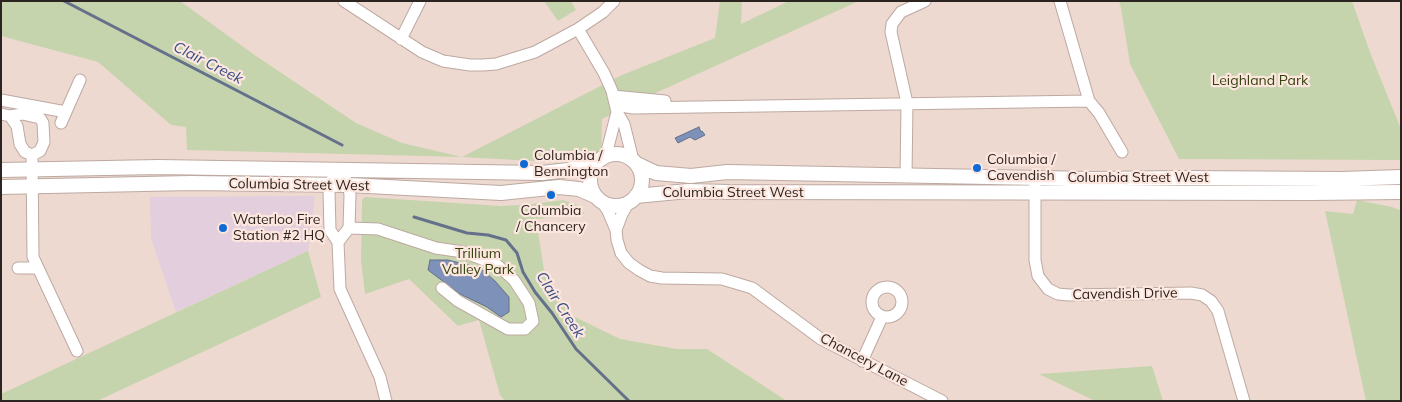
<!DOCTYPE html>
<style>
body{margin:0}
#map{position:relative;width:1402px;height:402px;overflow:hidden;background:#eed9d1;font-family:Mulish,sans-serif}
canvas{display:block}
.frame{position:absolute;inset:0;border:2px solid #2c2421;pointer-events:none}
</style>
<div id="map">
<canvas width="1402" height="402"></canvas>
<div class="frame"></div>
</div>
<script>
const ctx = document.querySelector('canvas').getContext('2d');
ctx.lineJoin = 'round';
function fill(path, color) { ctx.fillStyle = color; ctx.fill(path, 'evenodd'); }
const poly = rows => new Path2D(rows.map(r => 'M' + r).join(''));
function strokePath(path, color, width, dash) { ctx.strokeStyle = color; ctx.lineWidth = width; ctx.lineCap = dash ? 'butt' : 'round'; ctx.setLineDash(dash || []); ctx.stroke(path); }
function label(font, color, halo, rows, align = 'center') {
  ctx.font = font + ' Mulish,sans-serif'; ctx.lineWidth = 4.5; ctx.setLineDash([]); ctx.textBaseline = 'middle'; ctx.strokeStyle = halo; ctx.fillStyle = color; for (const [text, x, y, turn = 0] of rows) {
    ctx.save(); ctx.translate(x, y); ctx.rotate((+turn || 0) * Math.PI / 180); ctx.textAlign = isNaN(turn) ? turn : align; if (halo) ctx.strokeText(text, 0, 0); ctx.fillText(text, 0, 0); ctx.restore();
  }
}
fill(poly([
 [315,196,308,251,176,312,151,238,150,197]
]), '#e2cedc');
fill(poly([
 [1,1,180,1,256,56,356,123,402,143,462,157,622,75,715,38,720,1,742,1,741,24,789,1,859,1,660,91,602,119,601,155,587,164,462,157,187,150,186,127,171,125,98,62,1,36],
 [544,1,571,1,576,10,558,21],
 [1119,1,1352,1,1371,55,1401,129,1401,160,1179,159,1130,64,1121,8],
 [365,197,501,206,523,205,563,200,577,205,585,214,536,219,544,270,569,314,620,339,677,349,707,349,787,401,505,401,500,395,479,320,458,326,409,279,365,294,361,260,362,200],
 [1357,200,1392,207,1400,210,1401,214,1401,401,1366,401,1325,211,1353,214],
 [308,251,321,297,97,401,1,401,1,394],
 [1152,366,1163,401,1095,401,1039,374]
]), '#c6d4ad');
const water = poly([
 [699,127,701,132,702,131,705,135,695,140,690,137,678,143,675,138,699,127],
 [430,260,448,260,480,268,495,281,509,297,509,312,501,317,487,307,460,294,428,270,430,260]
]);
fill(water, '#7d91b9');
strokePath(water, '#65708b', 1);
strokePath(poly([
 [64,1,342,145],
 [414,217,467,233,488,235,506,240,517,253,523,272,535,292,552,313,576,349,629,401]
]), '#65708b', 3);
const minor = poly([
 [344,1,422,52,443,61,470,65,483,65,496,64,535,52,578,29,603,12,614,1],
 [578,29,604,73,612,91,617,112,624,124,633,160],
 [401,39,420,1],
 [613,96,665,101],
 [1,100,66,112],
 [1089,101,1099,113,1122,152],
 [616,105,633,108,1089,101,1060,1],
 [1,114,10,116,22,114,40,118,43,123,44,142,40,151,32,155],
 [10,116,17,126,20,144,25,152,32,155],
 [61,123,80,80],
 [32,155,33,257,77,351],
 [606,155,617,112],
 [906,176,907,103,891,32,892,24,901,12,925,1],
 [1035,178,1035,260,1038,276,1048,289,1058,294,1069,295,1191,293,1202,295,1211,301,1218,311,1244,401],
 [602,202,608,211,616,230,617,240,621,253,629,263,639,270,650,276,662,278,722,279,752,288,821,339,942,401],
 [349,228,378,229,436,248,463,252,496,264,514,280,529,303,533,321,525,329,508,329,458,301,442,288],
 [616,230,622,214,628,203],
 [338,242,349,228,350,196,349,185,339,169,329,185,329,192,330,230,338,242,340,289,380,377,386,401],
 [18,268,38,268],
 '872 302a15 15 0 1 1 30 0a15 15 0 1 1-30 0Z',
 [862,361,882,317]
]);
const major = poly([
 '590 180a26 26 0 1 1 52 0a26 26 0 1 1-52 0Z',
 [637,164,656,173,691,176,727,172,1092,179,1184,178,1341,179,1401,177],
 [1,170,158,167,542,173,568,170,596,162],
 [1,187,191,183,349,185,501,193,559,187,579,189,595,196],
 [636,196,688,191,729,192,1312,193,1401,192]
]);
strokePath(minor, '#bda9a1', 13);
strokePath(major, '#bda9a1', 16);
strokePath(minor, '#fff', 11);
strokePath(major, '#fff', 14);
for (const [x, y, r, color] of [
 [524,164,5,"#116ad4"],
 [977,168,5,"#116ad4"],
 [551,195,5,"#116ad4"],
 [223,228,5,"#116ad4"]
]) { const dot = new Path2D(); dot.arc(x, y, r, 0, 2 * Math.PI); ctx.fillStyle = color; ctx.fill(dot); strokePath(dot, '#fce6de', 2); }
label('14px', '#34430f', '#fce6de', [
 ["Leighland Park",1260,81],
 ["Trillium",478,254],
 ["Valley Park",478,270]
]);
label('14px', '#2c2421', '#fce6de', [
 ["Columbia /",534,156],
 ["Bennington",534,172],
 ["Columbia /",987,160],
 ["Cavendish",987,176],
 ["Columbia",551,211,"center"],
 ["/ Chancery",551,227,"center"],
 ["Waterloo Fire",233,220],
 ["Station #2 HQ",233,236]
], 'left');
label('14px', '#2c2421', '#fce6de', [
 ["Columbia Street West",1138,178],
 ["Columbia Street West",299,185,1],
 ["Columbia Street West",733,193],
 ["Cavendish Drive",1125,294,-1],
 ["Chancery Lane",864,360,28]
]);
label('italic 15px', '#374f86', '#fce6de', [
 ["Clair Creek",208,63,27],
 ["Clair Creek",560,305,57]
]);
</script>
